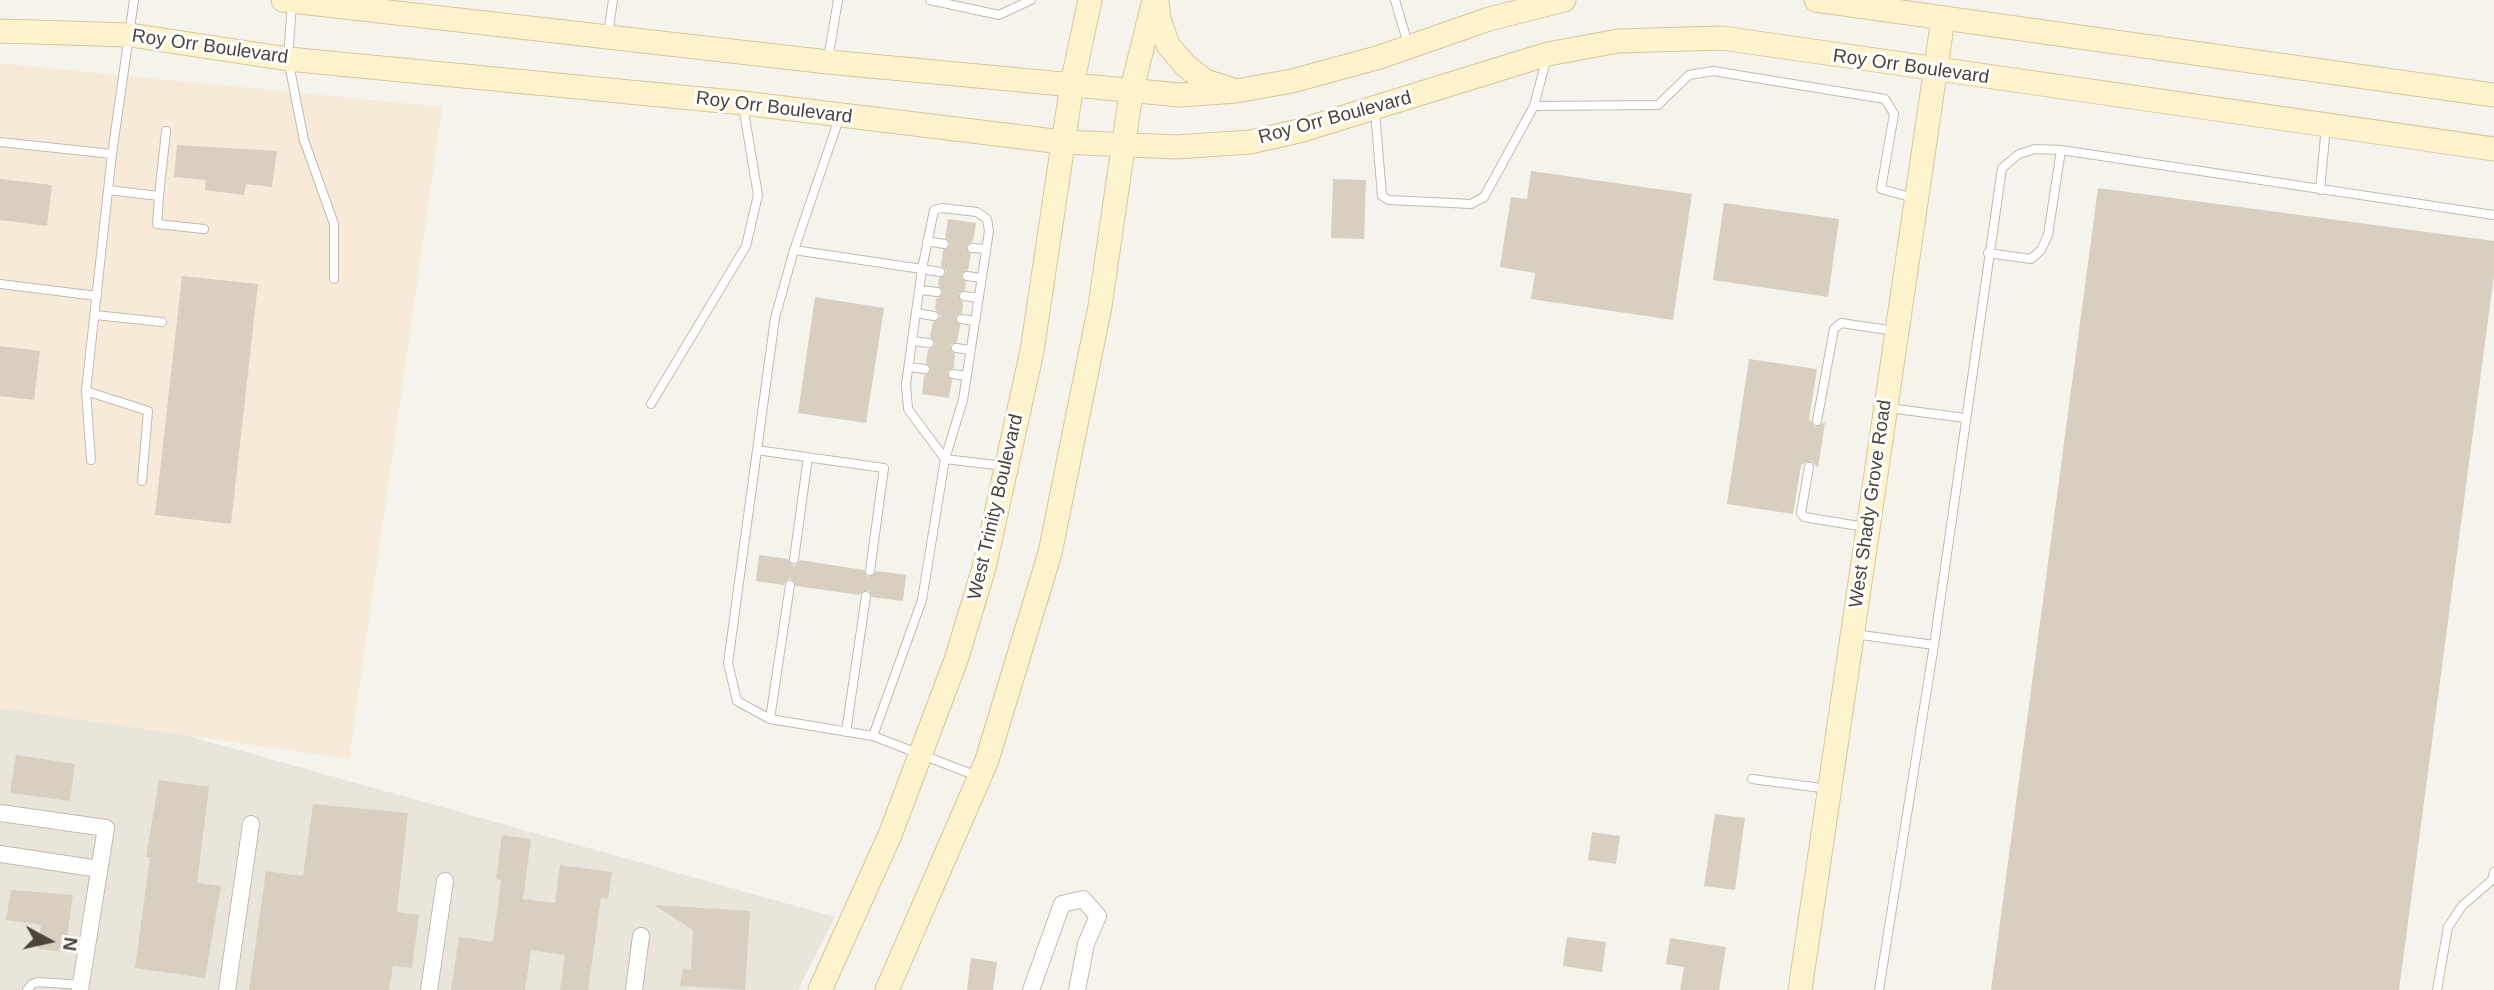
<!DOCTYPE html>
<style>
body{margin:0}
#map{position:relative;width:2494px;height:990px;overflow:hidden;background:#f6f3ec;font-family:Helvetica,sans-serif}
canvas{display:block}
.north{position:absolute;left:14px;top:906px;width:70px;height:70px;-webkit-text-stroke:5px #fff;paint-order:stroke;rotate:98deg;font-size:19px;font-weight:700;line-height:28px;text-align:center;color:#4b4439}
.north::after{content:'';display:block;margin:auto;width:24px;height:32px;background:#4b4439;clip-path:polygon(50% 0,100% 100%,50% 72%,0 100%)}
</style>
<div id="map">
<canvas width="2494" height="990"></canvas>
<div class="north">N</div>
</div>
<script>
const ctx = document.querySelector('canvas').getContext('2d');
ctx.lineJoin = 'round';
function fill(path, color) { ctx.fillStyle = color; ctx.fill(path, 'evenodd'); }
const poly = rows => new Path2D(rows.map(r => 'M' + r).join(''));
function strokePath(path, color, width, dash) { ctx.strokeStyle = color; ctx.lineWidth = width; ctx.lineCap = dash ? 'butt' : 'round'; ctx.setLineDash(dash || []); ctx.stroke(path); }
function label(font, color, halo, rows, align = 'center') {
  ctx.font = font + ' Helvetica,sans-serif'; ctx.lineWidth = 6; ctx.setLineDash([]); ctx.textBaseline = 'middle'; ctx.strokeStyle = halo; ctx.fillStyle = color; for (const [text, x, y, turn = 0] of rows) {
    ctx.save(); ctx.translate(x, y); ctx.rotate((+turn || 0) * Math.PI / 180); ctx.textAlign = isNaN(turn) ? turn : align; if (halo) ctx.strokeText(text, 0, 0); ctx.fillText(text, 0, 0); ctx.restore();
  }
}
fill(poly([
 [0,708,163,729,835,917,798,990,0,990]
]), '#eae5da');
fill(poly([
 [0,63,442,107,349,759,0,708]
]), '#f7ead8');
fill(poly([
 [177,145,277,151,272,187,246,184,244,195,205,190,206,180,174,177],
 [1531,171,1692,194,1673,320,1531,299,1535,273,1500,267,1511,197,1527,199],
 [0,179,52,185,47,226,0,220],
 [1333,179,1366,180,1364,239,1331,238],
 [2098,188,2494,241,2494,275,2399,990,1991,990],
 [1724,203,1839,219,1828,297,1713,280],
 [948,219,976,223,973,241,966,247,971,254,968,270,961,274,966,283,965,290,958,294,963,303,962,313,955,317,960,325,957,342,950,346,955,355,954,368,947,372,952,380,949,398,922,394,924,376,931,370,926,363,928,350,935,344,930,337,933,322,941,316,935,309,936,299,943,293,938,286,939,278,947,272,941,266,943,250,950,244,945,238],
 [182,276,258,284,231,524,155,515],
 [815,297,884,308,866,423,798,413],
 [0,346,40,351,34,400,0,396],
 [1749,359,1817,369,1809,419,1816,427,1825,422,1818,468,1811,461,1801,465,1793,514,1727,504],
 [759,555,788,559,794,566,800,560,864,570,868,577,877,571,906,575,903,601,872,597,868,590,859,595,796,586,790,578,783,585,756,581],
 [16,755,75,764,70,801,10,793],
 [159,780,209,787,197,883,221,886,205,978,135,968,150,857,146,857],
 [313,804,408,813,397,912,419,915,412,968,393,966,389,990,249,990,266,871,303,876],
 [1715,814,1745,818,1735,890,1704,886],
 [1592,832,1620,836,1616,864,1588,860],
 [502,835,531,839,523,899,555,903,560,865,612,872,608,899,601,898,588,990,560,990,565,955,531,950,525,990,451,990,459,937,493,942,501,880,496,879],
 [11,890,73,895,65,952,38,949,41,925,6,920],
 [654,905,750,911,745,990,680,986,683,968,691,970,693,930],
 [1567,937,1606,942,1602,972,1563,966],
 [1670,938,1726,947,1719,990,1680,990,1684,967,1666,964],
 [971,958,997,962,993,990,967,990]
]), '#d8cfc1');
const lane = poly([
 [930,0,999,15,1031,0],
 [1395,0,1408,44],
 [292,3,288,59,304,140,334,224,334,279],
 [608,34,613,0],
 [828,59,838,0],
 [1534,106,1658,105,1689,75,1713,71,1885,99,1894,114,1881,189,1914,198],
 [1375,111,1382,196,1389,200,1471,204,1484,197,1534,106,1547,57],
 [840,116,794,250,922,269,906,384,908,409,945,459],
 [0,142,112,154],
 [108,190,159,196,166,131],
 [2320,190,2326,126],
 [159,196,157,224,204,229],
 [927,241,944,244],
 [972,248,986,249],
 [794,250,775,318,728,663,737,701,770,719,873,736],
 [1988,253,2031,259,2041,250,2048,235,2061,150],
 [940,272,922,269,934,210,942,208,977,212,987,219,989,231,963,400,945,459],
 [967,276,982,278],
 [0,284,97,296],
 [920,290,937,292],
 [964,296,979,298],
 [916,313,934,316],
 [95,315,162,322],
 [961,319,975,321],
 [912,341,929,343],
 [956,348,971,350],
 [909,367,925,369],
 [953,374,967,376],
 [86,391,148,411,142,481],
 [651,404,746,246,758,195,743,106],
 [1889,408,1965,418],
 [1817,421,1834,329,1841,323,1895,331],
 [757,450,884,468,870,571],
 [91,460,86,391,112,154,134,0],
 [1809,467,1801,513,1804,517,1865,527],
 [794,559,808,457],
 [1854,634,1934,645],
 [770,719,790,585],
 [846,732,866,596],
 [977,776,873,736,922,600,945,459,1004,466],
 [1752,779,1829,789],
 [27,990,32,984,38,982,81,985],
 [1879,990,1934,645,2002,168,2019,154,2035,149,2061,150,2494,215],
 [2437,990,2448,927,2462,906,2492,880,2494,872]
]);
const street = poly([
 [0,813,106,828,80,990],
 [0,854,99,869],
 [227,990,251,824],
 [429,990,445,881],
 [634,990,641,936],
 [1031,990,1062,904,1083,899,1098,916,1086,944,1077,990]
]);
const secondary = poly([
 [283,0,828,62,1180,95,1236,91,1292,81,1380,57,1489,19,1564,0],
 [1816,0,2494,95],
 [1157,1,1159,19,1168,45,1185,65,1205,81,1230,89],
 [0,31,130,35,288,59,743,103,1062,142,1176,147,1250,142,1299,131,1548,54,1618,41,1722,38,2494,149],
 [820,990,890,835,956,660,984,568,1032,351,1072,84,1090,0],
 [887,990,987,760,1050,553,1100,306,1131,93,1154,0],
 [1800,990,1943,19]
]);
strokePath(lane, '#c2bbae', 10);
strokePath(street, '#c2bbae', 18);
strokePath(secondary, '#d6c79b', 25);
strokePath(lane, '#fff', 8);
strokePath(street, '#fff', 16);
strokePath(secondary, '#fff3cd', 23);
label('19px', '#4b4439', '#fff', [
 ["Roy Orr Boulevard",210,47,8],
 ["Roy Orr Boulevard",1911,67,8],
 ["Roy Orr Boulevard",774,108,7],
 ["Roy Orr Boulevard",1335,118,-15],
 ["West Shady Grove Road",1871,504,-82],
 ["West Trinity Boulevard",996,507,-77]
]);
</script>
